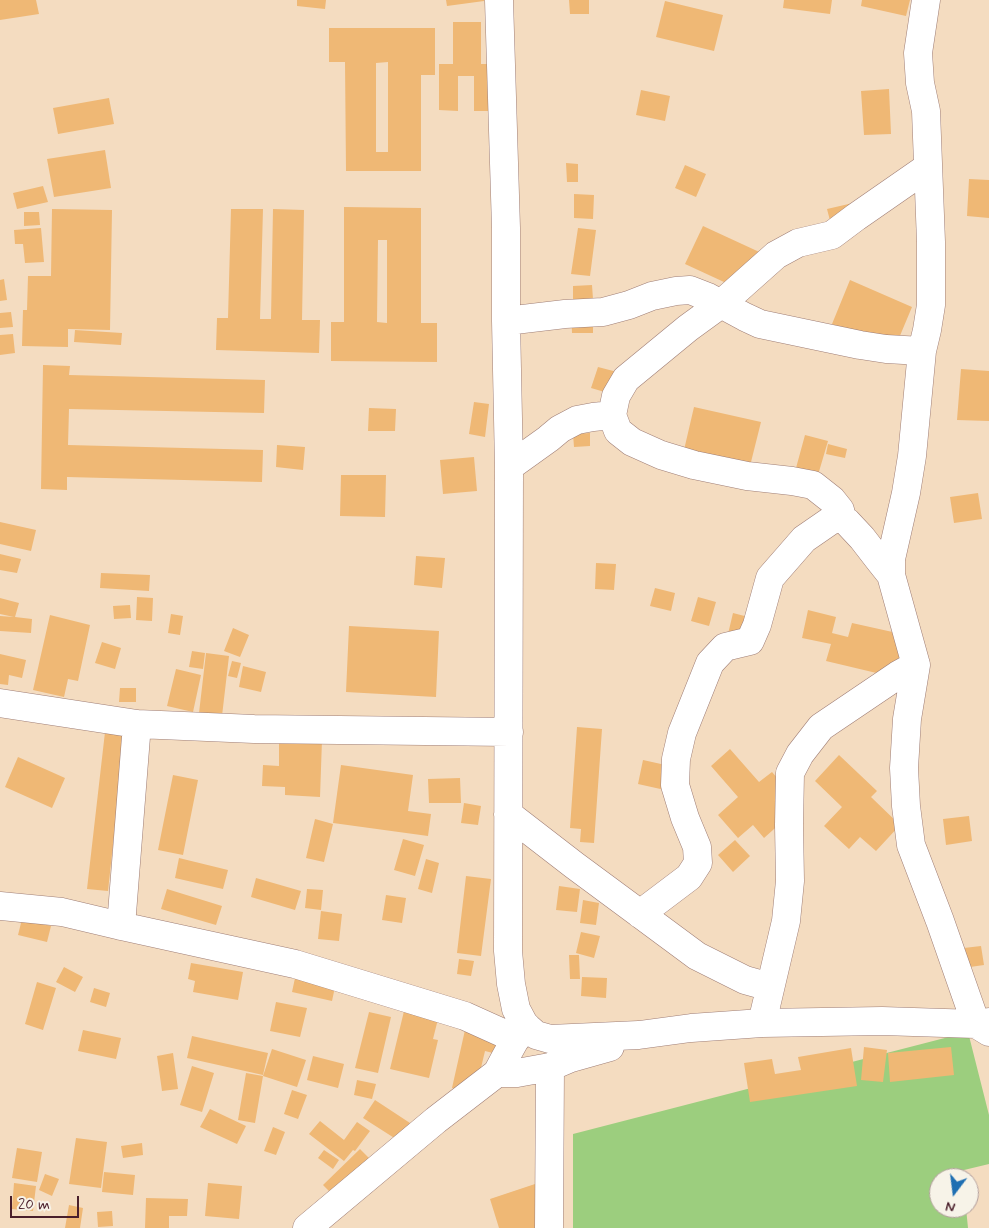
<!DOCTYPE html>
<style>
body{margin:0}
#map{position:relative;width:989px;height:1228px;overflow:hidden;background:#f4dcc0;font-family:Mynerve,sans-serif}
canvas{display:block}
.north{position:absolute;left:929px;top:1168px;width:50px;height:50px;box-sizing:border-box;background:#f7f3e8;border:1px solid #b29e9c;border-radius:50%;rotate:195deg;font-size:14px;font-weight:700;line-height:20px;text-align:center;color:#4a1f2b}
.north::after{content:'';display:block;margin:auto;width:18px;height:22px;background:#1f6fb2;clip-path:polygon(50% 0,100% 100%,50% 72%,0 100%)}
.scale{position:absolute;left:10px;top:1196px;width:69px;height:22px;box-sizing:border-box;border:2px solid #4a1f2b;border-top:0;padding-left:6px;font-size:15px;line-height:18px;white-space:nowrap;color:#4a1f2b;-webkit-text-stroke:4px #f7f3e8;paint-order:stroke}
</style>
<div id="map">
<canvas width="989" height="1228"></canvas>
<div class="north">N</div>
<div class="scale">20 m</div>
</div>
<script>
const ctx = document.querySelector('canvas').getContext('2d');
ctx.lineJoin = 'round';
function fill(path, color) { ctx.fillStyle = color; ctx.fill(path, 'evenodd'); }
const poly = rows => new Path2D(rows.map(r => 'M' + r).join(''));
function strokePath(path, color, width, dash) { ctx.strokeStyle = color; ctx.lineWidth = width; ctx.lineCap = dash ? 'butt' : 'round'; ctx.setLineDash(dash || []); ctx.stroke(path); }
fill(poly([
 [968,1032,989,1115,989,1164,964,1170,964,1178,939,1178,939,1208,966,1208,968,1228,573,1228,573,1134]
]), '#9cce7e');
fill(poly([
 [0,0,36,0,39,14,0,20],
 [297,0,326,0,325,9,297,6],
 [446,0,484,0,484,1,447,6],
 [569,0,589,0,589,14,570,14],
 [784,0,832,0,830,14,783,8],
 [862,0,910,0,906,16,861,6],
 [665,1,723,15,714,51,656,37],
 [453,22,481,22,481,64,491,64,491,111,474,111,474,76,458,76,458,111,439,110,439,64,453,64],
 [329,28,435,28,435,75,421,75,421,171,346,171,345,62,329,62],
 [388,62,388,152,376,152,376,63],
 [889,89,891,134,864,135,861,91],
 [641,90,670,96,665,121,636,115],
 [109,98,114,124,58,134,53,108],
 [105,150,111,188,54,197,47,159],
 [566,163,578,164,578,182,567,182],
 [685,165,706,174,696,197,675,188],
 [969,179,989,180,989,218,967,216],
 [43,186,48,202,17,209,13,193],
 [574,194,594,195,593,219,574,218],
 [853,203,834,236,827,209],
 [344,207,421,208,421,323,437,323,437,362,331,361,331,322,344,322],
 [378,240,387,240,387,323,377,322],
 [52,209,112,210,110,330,68,329,68,347,22,346,23,310,27,310,28,276,51,276],
 [231,209,263,209,260,319,271,319,273,209,304,210,302,320,320,320,319,353,216,350,217,318,228,318],
 [24,212,39,212,40,225,24,226],
 [703,226,768,256,750,294,685,264],
 [41,228,44,262,25,263,23,244,15,244,14,230],
 [578,228,596,230,590,276,571,274],
 [4,279,7,300,0,301,0,280],
 [850,280,912,307,894,350,832,324],
 [592,285,593,299,573,300,573,286],
 [571,306,593,306,593,333,572,333],
 [11,312,13,327,0,328,0,313],
 [75,330,122,333,121,345,74,342],
 [13,334,15,353,0,355,0,335],
 [43,365,70,366,69,375,265,380,264,413,69,409,68,445,263,450,262,482,67,477,67,490,41,489],
 [598,367,621,373,615,395,591,388],
 [961,369,989,371,989,421,957,420],
 [474,402,489,404,485,437,469,434],
 [694,407,761,422,750,466,684,450],
 [369,408,396,409,395,431,368,431],
 [590,433,590,446,574,447,573,434],
 [805,435,828,441,818,475,796,468],
 [828,444,847,449,845,458,826,454],
 [277,445,305,447,303,470,276,467],
 [474,457,477,491,443,494,440,460],
 [341,475,386,475,385,517,340,516],
 [978,493,982,519,954,523,950,497],
 [0,522,36,530,31,551,0,544],
 [0,554,21,559,17,573,0,570],
 [416,556,445,558,442,588,414,585],
 [596,563,616,564,614,590,595,589],
 [101,573,150,575,149,591,100,588],
 [655,588,675,593,671,611,650,606],
 [137,597,153,598,152,621,136,620],
 [698,597,716,602,709,626,691,621],
 [0,598,19,603,15,617,32,619,31,633,0,631,0,616,14,617,0,614],
 [130,605,131,618,114,619,113,606],
 [808,610,836,617,832,633,848,637,852,623,915,637,906,680,826,661,831,644,802,638],
 [733,613,756,619,750,639,728,634],
 [171,614,183,616,180,635,168,633],
 [50,615,90,625,78,681,68,679,64,697,33,690],
 [349,626,439,631,436,697,346,692],
 [233,628,249,635,240,657,224,651],
 [102,642,121,648,115,669,95,663],
 [192,651,205,653,203,669,189,667],
 [206,653,229,656,222,716,199,713],
 [0,654,26,660,22,678,9,675,8,685,0,684],
 [232,661,241,663,237,678,228,676],
 [243,666,266,672,261,692,239,687],
 [176,669,201,675,193,712,167,706],
 [120,688,136,688,136,702,119,702],
 [577,727,602,729,594,843,580,842,581,829,570,828],
 [105,732,125,734,108,891,87,889],
 [279,739,322,740,320,797,285,795,285,787,262,786,263,765,279,766],
 [730,749,759,782,772,772,801,805,764,838,753,825,738,838,718,815,738,797,711,766],
 [839,755,877,791,871,797,900,825,876,851,860,837,849,849,824,826,842,807,815,781],
 [18,757,65,778,52,808,5,787],
 [643,760,670,766,665,790,638,784],
 [341,765,413,775,408,811,431,814,428,836,333,823],
 [173,775,198,780,183,855,158,850],
 [460,778,461,803,429,803,428,779],
 [464,803,481,806,478,825,461,823],
 [969,816,972,841,946,845,943,819],
 [315,819,333,824,324,862,306,858],
 [403,839,424,845,415,876,394,870],
 [735,840,750,856,733,872,718,855],
 [179,858,228,870,223,889,175,878],
 [426,859,439,863,432,893,418,889],
 [466,876,491,879,481,956,457,953],
 [256,878,301,891,295,910,251,897],
 [559,886,580,889,577,912,556,910],
 [167,889,222,906,216,925,161,909],
 [307,889,323,890,321,910,305,908],
 [386,895,406,898,402,923,382,920],
 [583,900,599,903,596,925,580,923],
 [321,911,342,914,339,941,318,939],
 [22,919,51,926,47,942,18,935],
 [581,932,600,936,594,958,576,953],
 [981,946,984,965,949,970,947,950],
 [569,955,579,955,580,979,570,979],
 [459,959,474,961,471,976,457,974],
 [191,963,243,972,238,1000,193,992,195,981,188,979],
 [64,967,83,977,75,992,56,982],
 [582,977,607,978,606,998,581,996],
 [295,978,335,987,332,1001,292,992],
 [37,982,56,988,43,1030,25,1024],
 [94,988,110,993,106,1007,90,1002],
 [276,1002,307,1008,300,1037,270,1031],
 [405,1007,439,1015,433,1039,438,1040,429,1078,390,1069],
 [369,1012,391,1017,378,1073,355,1068],
 [83,1030,121,1038,116,1059,78,1051],
 [465,1030,512,1042,509,1057,485,1051,475,1093,452,1088],
 [192,1036,268,1053,263,1075,187,1058],
 [864,1047,887,1050,883,1082,861,1080],
 [951,1047,954,1075,890,1082,888,1053],
 [851,1048,857,1086,750,1102,744,1063,772,1059,775,1074,801,1070,798,1057],
 [272,1049,306,1060,297,1087,263,1076],
 [173,1053,178,1089,162,1091,157,1056],
 [313,1056,344,1064,338,1088,307,1080],
 [192,1066,214,1073,202,1112,180,1105],
 [246,1073,263,1076,255,1123,238,1120],
 [357,1080,376,1084,372,1099,354,1095],
 [292,1090,307,1095,298,1119,284,1114],
 [375,1100,410,1123,399,1141,363,1118],
 [210,1109,246,1126,237,1144,200,1127],
 [320,1121,344,1140,357,1122,370,1131,355,1151,353,1150,344,1161,309,1134],
 [273,1127,285,1132,276,1155,264,1151],
 [76,1138,107,1142,101,1188,69,1184],
 [142,1143,143,1155,123,1158,121,1146],
 [17,1148,42,1152,37,1182,12,1178],
 [360,1149,372,1161,335,1197,323,1185],
 [324,1150,339,1160,333,1169,318,1158],
 [104,1172,135,1175,133,1195,102,1192],
 [45,1174,59,1179,52,1196,39,1190],
 [14,1183,36,1186,33,1211,12,1209],
 [208,1183,242,1186,239,1219,205,1216],
 [535,1184,545,1216,560,1228,499,1228,490,1199],
 [146,1198,188,1199,187,1216,169,1216,169,1228,145,1228],
 [69,1205,83,1208,80,1228,65,1228],
 [112,1211,113,1226,98,1227,97,1212]
]), '#efb875');
const minor = poly([
 [499,0,506,228,506,321,509,467,508,951,511,984,516,1009,524,1024,528,1028,536,1035,550,1039,639,1035,691,1028,762,1023,882,1021,976,1024,989,1022],
 [926,0,918,53,920,83,926,111,931,242,931,305,927,330,922,351,912,456,906,493,891,559,891,575,916,665,907,719,904,768,906,806,911,845,940,921,976,1024,989,1032],
 [506,321,565,314,603,312,629,305,652,296,676,291,690,290,708,297,745,317,760,324,860,345,886,349,922,351],
 [509,467,548,439,560,429,577,420,593,417,612,415],
 [842,519,840,510,832,500,813,485,792,481,747,476,694,465,661,455,632,442,618,431,612,415,616,396,626,379,688,328,721,304,776,255,798,243,832,235,856,217,928,167],
 [0,703,137,724,254,729,509,732],
 [508,814,574,865,697,956,745,980,770,987],
 [0,906,62,912,121,926,295,964,465,1016,516,1039],
 [640,914,689,877,698,863,697,847,685,818,675,785,676,759,682,733,710,663,725,647,750,641,757,625,770,578,804,539,833,519,842,519,847,522,862,538,879,560,891,575],
 [121,926,137,724],
 [762,1023,786,921,790,881,789,825,790,773,800,754,821,727,898,675,916,665],
 [497,1073,517,1073,550,1067,571,1058,610,1047],
 [307,1228,436,1120,497,1073,505,1058,524,1024],
 [549,1228,550,1067]
]);
strokePath(minor, '#9f7e76', 29);
strokePath(minor, '#fff', 28);
</script>
